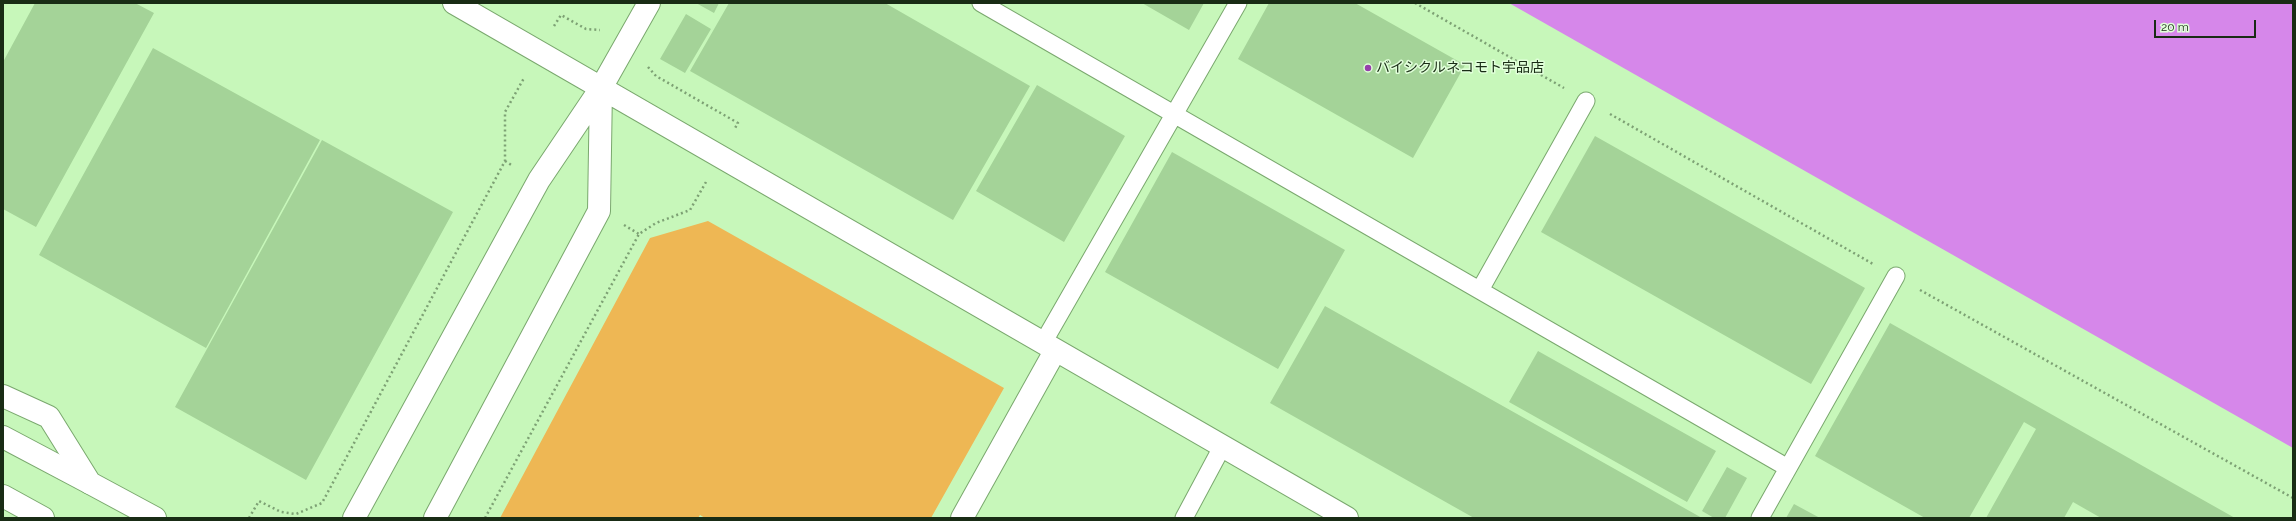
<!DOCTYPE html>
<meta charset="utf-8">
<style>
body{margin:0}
#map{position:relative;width:2296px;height:521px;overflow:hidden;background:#c7f7ba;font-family:Raleway,sans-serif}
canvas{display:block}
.frame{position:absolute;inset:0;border:4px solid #192c15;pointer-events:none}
.scale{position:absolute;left:2154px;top:20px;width:102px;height:18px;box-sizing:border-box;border:2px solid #192c15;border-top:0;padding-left:5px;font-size:12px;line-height:14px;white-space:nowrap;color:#192c15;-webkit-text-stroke:3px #e1ffda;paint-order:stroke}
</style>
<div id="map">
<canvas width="2296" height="521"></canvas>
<div class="frame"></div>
<div class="scale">20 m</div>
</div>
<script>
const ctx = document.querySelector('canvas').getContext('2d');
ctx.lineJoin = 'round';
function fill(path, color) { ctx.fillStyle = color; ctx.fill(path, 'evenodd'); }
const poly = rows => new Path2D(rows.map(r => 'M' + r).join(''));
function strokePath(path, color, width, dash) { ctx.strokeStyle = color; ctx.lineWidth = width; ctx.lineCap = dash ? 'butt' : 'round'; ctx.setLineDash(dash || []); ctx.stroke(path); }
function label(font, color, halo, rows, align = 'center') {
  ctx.font = font + ' Raleway,"Noto Sans JP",sans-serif'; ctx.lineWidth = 3; ctx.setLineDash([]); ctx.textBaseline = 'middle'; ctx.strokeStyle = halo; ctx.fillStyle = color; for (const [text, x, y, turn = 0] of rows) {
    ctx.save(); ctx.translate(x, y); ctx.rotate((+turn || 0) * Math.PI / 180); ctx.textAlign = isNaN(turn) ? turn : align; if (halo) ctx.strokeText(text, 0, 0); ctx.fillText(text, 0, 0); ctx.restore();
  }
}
fill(poly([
 [708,221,1004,388,931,518,705,518,700,515,698,518,500,518,650,238]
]), '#eeb754');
fill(poly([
 [1509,3,2293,3,2293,448]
]), '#d687ea');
fill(poly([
 [35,3,135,3,154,13,36,227,3,209,3,62],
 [696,3,719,3,714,13],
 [729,3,885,3,1030,86,953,220,690,71],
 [1142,3,1204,3,1189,30],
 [1269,3,1355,3,1465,65,1413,158,1238,59],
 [686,14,711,29,685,73,660,59],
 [153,48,320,140,206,348,39,255],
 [1037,85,1125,136,1064,242,976,191],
 [1595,136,1865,288,1811,384,1541,232],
 [322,140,453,212,306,480,175,407],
 [1172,152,1345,250,1278,369,1105,272],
 [1325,306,1702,518,1474,518,1270,403],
 [1890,323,2180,487,2235,518,2101,518,2073,502,2064,518,1986,518,2036,429,2024,422,1969,518,1925,518,1815,456],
 [1538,351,1716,451,1687,502,1509,402],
 [1727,467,1747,478,1725,518,1714,518,1702,511],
 [1794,504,1820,518,1786,518]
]), '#a4d398');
const service = poly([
 [981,3,1788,468],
 [1480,290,1586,101],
 [1043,343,1238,3],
 [1184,518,1222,447],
 [1760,518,1896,276]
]);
const minor = poly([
 [962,518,1055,351]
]);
const tertiary = poly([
 [454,3,1347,518],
 [354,518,539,180,601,88,649,3],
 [435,518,599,211,601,88]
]);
const trunk = poly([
 [3,396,49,417,90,483,155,518]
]);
const motorway = poly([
 [3,437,90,483],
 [3,496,43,518]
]);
strokePath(service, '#7aa86e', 19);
strokePath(minor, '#7aa86e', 24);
strokePath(tertiary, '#7aa86e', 24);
strokePath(trunk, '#7aa86e', 24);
strokePath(motorway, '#7aa86e', 24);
strokePath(poly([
 [1415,3,1564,88],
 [554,26,561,15,586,29,600,30],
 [648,67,656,76,738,123,734,130],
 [1610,114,1873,264],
 [505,161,513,166],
 [624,225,639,234],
 [1920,290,2293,498],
 [249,518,259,501,281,512,296,514,322,503,505,161,505,112,524,78],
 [485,518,639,234,656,223,690,210,706,182]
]), '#7da174', 2.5, [2, 3]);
strokePath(service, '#fff', 17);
strokePath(minor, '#fff', 22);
strokePath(tertiary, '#fff', 22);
strokePath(trunk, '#fff', 22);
strokePath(motorway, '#fff', 22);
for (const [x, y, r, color] of [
 [1368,68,4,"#963fab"]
]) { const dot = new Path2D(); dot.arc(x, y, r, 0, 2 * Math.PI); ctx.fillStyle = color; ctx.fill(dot); strokePath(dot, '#e1ffda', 1.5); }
label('14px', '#192c15', '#e1ffda', [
 ["バイシクルネコモト宇品店",1376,68]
], 'left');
</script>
